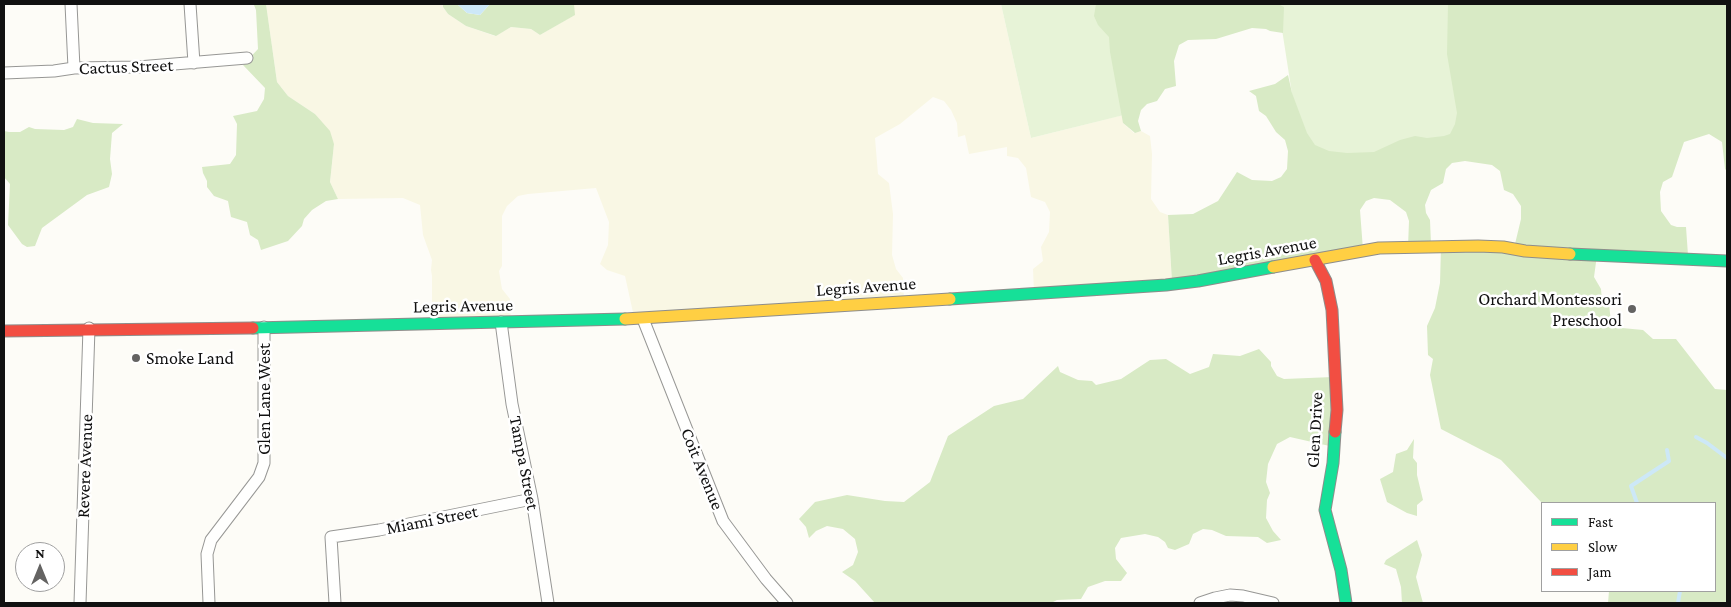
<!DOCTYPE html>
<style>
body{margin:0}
#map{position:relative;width:1731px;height:607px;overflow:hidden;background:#fdfcf7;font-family:"Crimson Pro",serif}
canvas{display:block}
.frame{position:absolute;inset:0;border:5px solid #111;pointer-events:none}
.legend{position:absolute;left:1541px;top:502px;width:175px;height:90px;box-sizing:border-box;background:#fff;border:1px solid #a0a0a0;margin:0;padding:6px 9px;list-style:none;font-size:15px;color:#111}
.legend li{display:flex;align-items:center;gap:10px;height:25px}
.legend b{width:25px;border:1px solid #a0a0a0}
.north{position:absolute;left:15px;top:542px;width:50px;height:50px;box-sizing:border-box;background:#fff;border:1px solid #a0a0a0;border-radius:50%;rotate:0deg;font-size:14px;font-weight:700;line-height:20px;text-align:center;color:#111}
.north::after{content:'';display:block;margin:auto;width:18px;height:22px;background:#646362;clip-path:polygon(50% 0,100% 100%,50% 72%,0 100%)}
</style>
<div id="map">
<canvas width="1731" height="607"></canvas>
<div class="frame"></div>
<ul class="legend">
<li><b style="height:6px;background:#16e098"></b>Fast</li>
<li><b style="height:6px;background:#ffcf43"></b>Slow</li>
<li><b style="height:6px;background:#f24e42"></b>Jam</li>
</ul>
<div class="north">N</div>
</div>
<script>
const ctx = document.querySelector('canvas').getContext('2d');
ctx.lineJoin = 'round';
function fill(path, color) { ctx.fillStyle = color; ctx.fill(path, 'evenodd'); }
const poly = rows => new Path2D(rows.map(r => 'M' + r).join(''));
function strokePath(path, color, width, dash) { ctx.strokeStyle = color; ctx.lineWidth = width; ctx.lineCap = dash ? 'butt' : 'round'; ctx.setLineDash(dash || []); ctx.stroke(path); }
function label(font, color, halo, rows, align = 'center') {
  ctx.font = font + ' "Crimson Pro",serif'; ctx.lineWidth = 5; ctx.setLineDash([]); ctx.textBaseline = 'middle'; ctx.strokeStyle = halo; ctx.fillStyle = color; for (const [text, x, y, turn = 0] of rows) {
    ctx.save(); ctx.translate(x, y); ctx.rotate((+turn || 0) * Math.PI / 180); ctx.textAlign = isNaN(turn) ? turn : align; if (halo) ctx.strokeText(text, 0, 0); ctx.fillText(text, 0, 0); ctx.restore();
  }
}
fill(poly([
 [266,4,443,4,443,7,448,14,466,26,495,36,511,27,531,29,540,35,574,15,574,4,1001,4,1031,138,1123,115,1123,123,1134,133,1141,131,1150,136,1152,154,1151,199,1160,212,1168,215,1172,282,1034,293,1033,269,1043,261,1041,247,1049,232,1050,212,1045,202,1031,197,1026,168,1018,158,1007,156,1007,147,969,154,965,135,958,137,957,123,951,110,944,101,933,97,900,124,875,138,878,174,889,183,893,214,892,255,896,269,903,278,904,300,634,317,625,276,607,270,600,264,608,245,609,222,596,188,528,194,518,196,507,206,502,216,502,266,499,271,502,289,510,299,511,321,432,323,432,276,431,270,432,260,423,235,420,205,403,198,338,199,330,182,334,144,315,114,288,96,277,82]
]), '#f9f7e4');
fill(poly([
 [1001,4,1499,4,1503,145,1303,165,1279,10,1162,19,1132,113,1031,138]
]), '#e7f3d7');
fill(poly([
 [251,4,266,4,277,82,288,96,315,114,330,131,334,144,330,182,338,199,326,201,312,210,304,219,302,226,288,241,261,250,258,240,250,235,247,222,231,217,228,201,214,196,207,187,207,181,203,173,202,167,230,164,236,155,237,124,233,116,257,111,264,99,265,88,243,65,258,49,256,10,254,5],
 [443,4,457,4,467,13,480,15,490,4,574,4,575,15,540,35,531,29,511,27,496,36,466,26,448,14,443,7],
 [1096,4,1278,4,1284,7,1283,33,1270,31,1266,29,1252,28,1216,39,1188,40,1179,45,1174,61,1176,86,1165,89,1157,101,1147,104,1141,110,1138,121,1141,131,1135,133,1123,123,1110,52,1109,37,1098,25,1094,16],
 [1448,4,1727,4,1727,171,1725,169,1722,142,1709,134,1684,142,1672,177,1663,182,1660,192,1661,211,1671,225,1677,227,1686,227,1688,255,1597,255,1594,277,1601,289,1602,301,1609,304,1611,322,1622,328,1643,330,1653,339,1676,339,1715,389,1727,390,1727,603,1608,603,1609,591,1715,591,1715,503,1542,503,1501,460,1441,429,1430,375,1433,359,1428,355,1427,326,1435,308,1440,283,1441,247,1515,244,1521,219,1521,206,1513,194,1504,190,1500,171,1492,165,1465,161,1452,163,1446,169,1443,183,1431,190,1425,205,1426,213,1430,220,1431,244,1408,247,1409,221,1406,212,1390,200,1374,198,1366,201,1360,210,1363,250,1172,282,1168,215,1193,214,1218,201,1237,172,1252,180,1272,181,1281,177,1287,169,1288,151,1285,140,1276,132,1266,116,1259,111,1256,96,1249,91,1275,84,1288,75,1292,93,1307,133,1315,145,1329,151,1347,153,1374,152,1400,140,1415,136,1427,138,1444,136,1450,134,1455,124,1457,113,1447,54],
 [77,119,93,123,123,124,112,133,110,159,112,174,109,187,87,195,42,228,35,246,27,247,22,244,8,225,10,184,4,177,4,131,9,132,20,132,29,127,35,129,64,130,73,127],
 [1259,349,1271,362,1271,366,1277,376,1284,379,1333,377,1334,447,1290,437,1277,444,1268,464,1266,482,1270,493,1267,500,1266,518,1273,531,1281,540,1267,543,1258,537,1226,536,1212,530,1203,529,1193,534,1189,544,1175,550,1168,548,1165,542,1158,537,1145,534,1121,538,1115,548,1116,559,1127,573,1121,581,1105,581,1088,587,1081,599,1057,600,1051,603,875,603,855,581,842,572,853,565,858,552,855,539,843,529,827,526,816,531,809,538,806,527,799,519,815,502,847,495,885,501,904,502,930,482,948,436,994,406,1023,399,1058,366,1060,372,1078,380,1092,381,1096,385,1121,379,1150,360,1166,359,1190,374,1209,367,1213,354,1240,356],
 [1414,439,1413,458,1417,463,1417,475,1423,500,1417,505,1417,516,1407,513,1387,502,1380,479,1393,472,1396,454,1407,450],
 [1417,540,1422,555,1416,577,1423,603,1402,603,1401,587,1396,569,1384,564,1386,560]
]), '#d8eac5');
fill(poly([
 [457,4,490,4,480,15,467,13]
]), '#cde8f7');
strokePath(poly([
 [1696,437,1707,443,1727,458],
 [1637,503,1631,486,1669,461,1667,450],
 [1678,603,1680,591]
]), '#cde8f7', 4);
const street = poly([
 [71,4,74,68],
 [190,4,194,63],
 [4,73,54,71,74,68,138,67,247,58],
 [643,319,723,521,766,579,787,603],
 [501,322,512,404,532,499,548,603],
 [80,603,89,328],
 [209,603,207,554,211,540,259,477,264,463,264,327],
 [335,603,331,537,379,530,532,499],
 [1200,603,1215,598,1230,595,1243,596,1273,603]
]);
const fast = poly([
 [1570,254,1727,261],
 [950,299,1166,285,1198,281,1273,267],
 [253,328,625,319],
 [1335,432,1333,463,1325,510,1341,570,1346,603]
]);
const slow = poly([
 [1273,267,1379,248,1478,246,1503,247,1525,251,1570,254],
 [625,319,950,299]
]);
const jam = poly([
 [1315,260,1326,281,1332,310,1337,410,1335,432],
 [4,331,253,328]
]);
strokePath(street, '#979795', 13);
strokePath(fast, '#8e8d8b', 13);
strokePath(slow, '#8e8d8b', 13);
strokePath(jam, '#8e8d8b', 13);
strokePath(street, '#fffffe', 11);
strokePath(fast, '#16e098', 11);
strokePath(slow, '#ffcf43', 11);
strokePath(jam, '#f24e42', 11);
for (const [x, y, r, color] of [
 [1632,309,5,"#646362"],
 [136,358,5,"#646362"]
]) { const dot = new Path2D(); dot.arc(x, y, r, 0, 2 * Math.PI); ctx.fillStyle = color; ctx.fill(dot); strokePath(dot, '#fff', 2); }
label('18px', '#111', '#fff', [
 ["Cactus Street",126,67,-2],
 ["Legris Avenue",1267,251,-10],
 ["Legris Avenue",866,287,-4],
 ["Legris Avenue",463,306,-1],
 ["Glen Lane West",264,399,-90],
 ["Glen Drive",1315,430,-87],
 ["Tampa Street",524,463,79],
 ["Revere Avenue",85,466,-88],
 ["Coit Avenue",702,469,68],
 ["Miami Street",432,520,-11]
]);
label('18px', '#111', '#fff', [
 ["Orchard Montessori",1622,299],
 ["Preschool",1622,320],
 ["Smoke Land",146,358,"left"]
], 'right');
</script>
